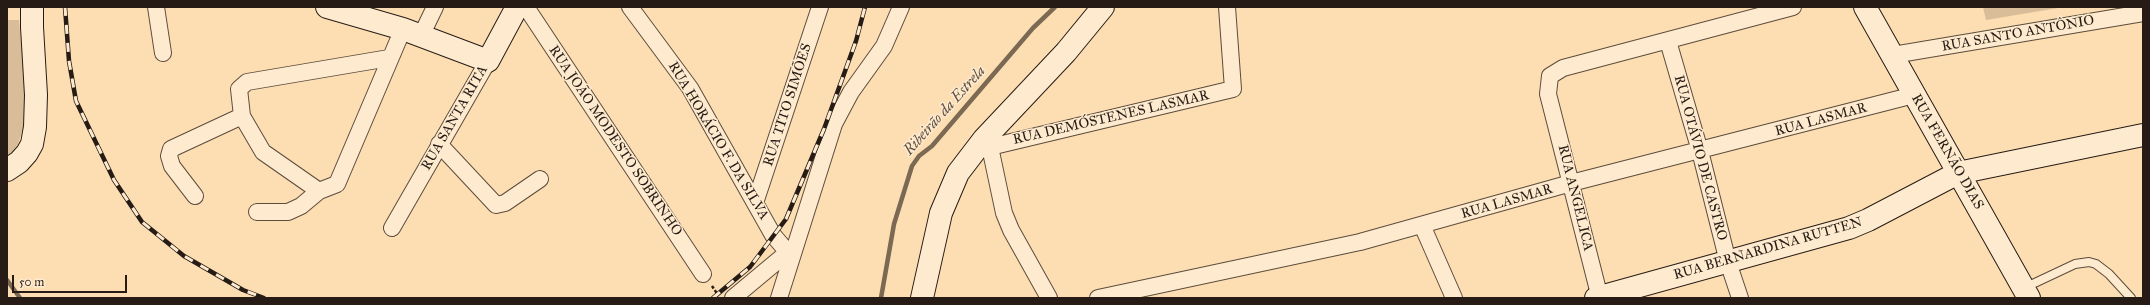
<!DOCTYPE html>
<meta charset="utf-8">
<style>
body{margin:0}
#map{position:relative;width:2150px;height:305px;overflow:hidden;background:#fddeb3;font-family:"IM FELL Great Primer",serif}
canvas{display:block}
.frame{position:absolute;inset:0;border:8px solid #261c15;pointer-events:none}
.scale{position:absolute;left:12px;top:275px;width:115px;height:18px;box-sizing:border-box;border:2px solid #261c15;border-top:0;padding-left:5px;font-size:12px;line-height:14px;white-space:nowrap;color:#261c15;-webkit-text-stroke:3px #feeace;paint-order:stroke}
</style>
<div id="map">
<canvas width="2150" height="305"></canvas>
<div class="frame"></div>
<div class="scale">50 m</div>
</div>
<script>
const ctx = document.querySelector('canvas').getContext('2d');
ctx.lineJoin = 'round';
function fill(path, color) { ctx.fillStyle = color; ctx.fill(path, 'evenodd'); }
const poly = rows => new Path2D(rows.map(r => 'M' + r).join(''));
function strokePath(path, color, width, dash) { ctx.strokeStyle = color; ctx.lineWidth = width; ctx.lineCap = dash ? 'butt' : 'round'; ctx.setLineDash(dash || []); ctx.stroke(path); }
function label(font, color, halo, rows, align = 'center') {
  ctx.font = font + ' "IM FELL Great Primer",serif'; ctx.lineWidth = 3; ctx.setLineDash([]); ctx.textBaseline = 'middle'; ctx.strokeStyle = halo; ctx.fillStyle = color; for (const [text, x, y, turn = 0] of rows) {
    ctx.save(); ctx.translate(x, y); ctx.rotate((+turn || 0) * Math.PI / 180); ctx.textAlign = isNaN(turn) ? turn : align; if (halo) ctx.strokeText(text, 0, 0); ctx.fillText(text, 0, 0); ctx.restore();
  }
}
fill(poly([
 [1983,7,2064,7,1986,20],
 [7,20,19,20,27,104,25,122,18,144,10,155,7,157]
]), '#d8bd98');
strokePath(poly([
 [7,280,20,298],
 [881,298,894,224,912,166,919,156,932,146,1033,28,1055,7]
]), '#7b6953', 4.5);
const lane = poly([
 [2024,288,2075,264,2089,262,2096,264,2109,274,2131,298]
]);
const street = poly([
 [156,7,163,53],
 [526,7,703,274],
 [630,7,690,88,773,235,791,256],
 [421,36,435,7],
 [1668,41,1700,151,1728,262,1740,298],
 [1893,55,2143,13],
 [984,139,990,147,1004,213,1011,230,1049,298],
 [439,144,496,205,505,203,540,179],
 [990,147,1233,89,1227,7],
 [319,191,263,152,242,116,239,89,247,82,389,58],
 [195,196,172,166,169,156,171,149,242,116],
 [755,203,820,7],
 [257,212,288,212,301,206,319,191,337,184,403,29],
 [1422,225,1454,298],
 [392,228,488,61],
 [733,298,781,258,791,256],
 [779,298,834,124,851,92,884,46,901,7],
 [1098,298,1360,242,1571,183,1914,95],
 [1600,298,1548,94,1550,76,1563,68,1793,7]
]);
const secondary = poly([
 [327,7,403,29,488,61,517,7],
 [1865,7,2029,298],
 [7,170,19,162,27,153,32,144,35,127,36,95,32,27,32,7],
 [922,298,941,213,958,173,984,139,1066,52,1103,7],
 [1596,298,1849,228,1868,220,1958,173,2143,135]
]);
strokePath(lane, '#5c4c3c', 10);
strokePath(street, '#5c4c3c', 18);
strokePath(secondary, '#261c15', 24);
strokePath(poly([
 [712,286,718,295]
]), '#261c15', 2.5, [3, 2]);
strokePath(lane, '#feeace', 8);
strokePath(street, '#feeace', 16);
strokePath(secondary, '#feeace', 22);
const rail = poly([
 [65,7,69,61,76,101,114,180,142,222,184,256,243,290,264,298],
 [713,298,750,267,786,219,824,129,856,41,865,7]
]);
strokePath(rail, '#261c15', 4.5);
strokePath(rail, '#feeace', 3, [9]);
label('14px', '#261c15', '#feeace', [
 ["RUA SANTO ANTÔNIO",2018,34,-10],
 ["RUA TITO SIMÕES",788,105,-72],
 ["RUA SANTA RITA",455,118,-60],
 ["RUA DEMÓSTENES LASMAR",1111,118,-13],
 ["RUA LASMAR",1821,120,-15],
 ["RUA JOÃO MODESTO SOBRINHO",615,141,56],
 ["RUA HORÁCIO F. DA SILVA",718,141,59],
 ["RUA FERNÃO DIAS",1947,152,60],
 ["RUA OTÁVIO DE CASTRO",1700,158,75],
 ["RUA ANGELICA",1575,198,76],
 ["RUA LASMAR",1507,202,-16],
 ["RUA BERNARDINA RUTTEN",1768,249,-16]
]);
label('italic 15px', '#5f4f3f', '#feeace', [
 ["Ribeirão da Estrela",945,111,-48]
]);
</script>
